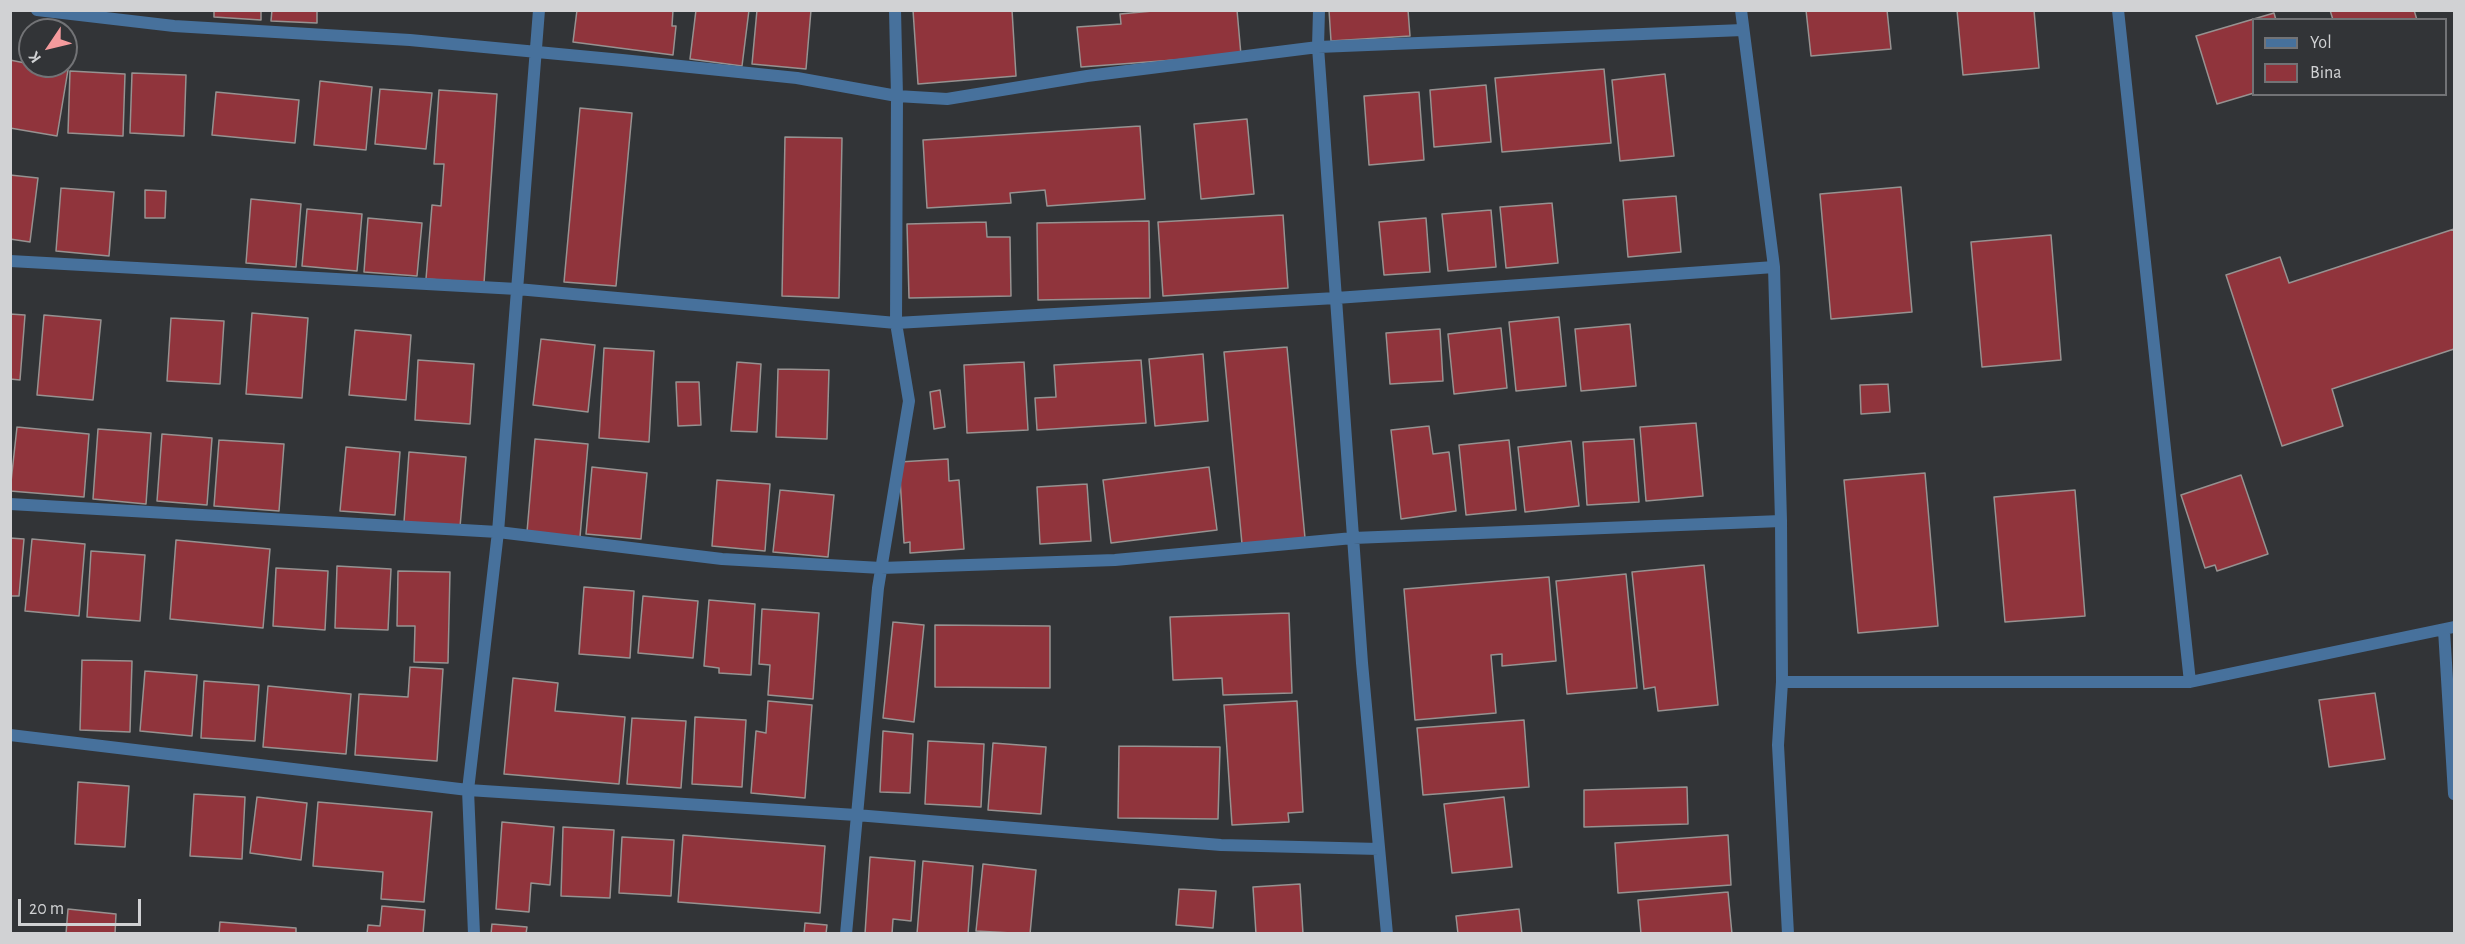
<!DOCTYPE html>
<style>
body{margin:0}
#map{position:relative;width:2465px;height:944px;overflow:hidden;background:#323437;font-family:"Alegreya Sans",sans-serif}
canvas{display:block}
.frame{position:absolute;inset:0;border:12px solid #d1d2d4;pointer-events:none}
.legend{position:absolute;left:2252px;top:18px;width:195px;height:78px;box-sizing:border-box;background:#323437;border:2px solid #727376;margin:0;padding:8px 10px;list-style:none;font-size:18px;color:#d1d2d4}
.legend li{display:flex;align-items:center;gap:12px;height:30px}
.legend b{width:30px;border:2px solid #727376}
.north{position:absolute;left:18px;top:18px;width:60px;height:60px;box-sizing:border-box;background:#323437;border:2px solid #727376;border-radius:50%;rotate:235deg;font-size:16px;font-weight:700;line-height:24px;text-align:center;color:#d1d2d4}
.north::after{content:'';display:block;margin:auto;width:21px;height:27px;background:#f59b9d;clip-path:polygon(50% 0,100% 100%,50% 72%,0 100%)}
.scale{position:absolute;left:18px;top:899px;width:123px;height:27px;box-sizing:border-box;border:3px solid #d1d2d4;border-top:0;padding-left:8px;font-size:18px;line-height:21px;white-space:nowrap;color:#d1d2d4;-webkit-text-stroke:4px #323437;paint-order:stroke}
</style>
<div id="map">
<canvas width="2465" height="944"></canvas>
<div class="frame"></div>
<ul class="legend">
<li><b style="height:8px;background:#47719c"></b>Yol</li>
<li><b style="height:16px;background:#90343c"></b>Bina</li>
</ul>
<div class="north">K</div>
<div class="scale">20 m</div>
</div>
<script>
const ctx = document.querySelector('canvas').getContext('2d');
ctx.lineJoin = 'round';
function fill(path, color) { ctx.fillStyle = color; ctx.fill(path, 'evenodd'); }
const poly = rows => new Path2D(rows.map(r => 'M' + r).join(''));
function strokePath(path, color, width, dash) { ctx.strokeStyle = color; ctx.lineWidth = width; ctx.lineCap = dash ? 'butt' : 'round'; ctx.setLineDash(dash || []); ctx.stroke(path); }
const building = poly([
 [214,10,261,10,261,20,214,17,214,10],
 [272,10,317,10,317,23,271,21,272,10],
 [577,10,673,10,672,26,676,26,673,55,573,42,577,10],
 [696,10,749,10,742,66,690,59,696,10],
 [757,10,811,10,806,69,752,64,757,10],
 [913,10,1012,10,1016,76,918,84,913,10],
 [1164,10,1237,10,1241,55,1081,67,1077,27,1121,24,1120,14,1164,10],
 [1329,10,1408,10,1410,36,1331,41,1329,10],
 [1806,10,1887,10,1891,49,1811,56,1806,10],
 [1957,10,2034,10,2039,68,1963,75,1957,10],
 [2330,10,2414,10,2417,20,2333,20,2330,10],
 [2274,13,2276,20,2254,20,2254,93,2217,104,2196,36,2274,13],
 [10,60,30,64,30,66,68,70,57,136,10,128,10,60],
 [1604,69,1611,143,1502,152,1495,78,1604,69],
 [70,71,125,74,123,136,68,133,70,71],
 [132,73,186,75,184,136,130,133,132,73],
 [1665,74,1674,156,1620,161,1612,80,1665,74],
 [320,81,372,87,366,150,314,145,320,81],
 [1486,85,1491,142,1434,147,1430,90,1486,85],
 [380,89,432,93,426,149,375,144,380,89],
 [439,90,497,94,484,283,426,279,432,205,441,206,444,164,434,164,439,90],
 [216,92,299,100,295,143,212,135,216,92],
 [1419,92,1424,160,1369,165,1364,96,1419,92],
 [580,108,632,113,616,286,564,282,580,108],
 [1247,119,1254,194,1201,199,1194,124,1247,119],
 [1140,126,1145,199,1047,206,1045,190,1010,193,1011,203,927,208,923,140,1140,126],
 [785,137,842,138,839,298,782,296,785,137],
 [10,175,38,178,30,242,10,239,10,175],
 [1901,187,1912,312,1831,319,1820,194,1901,187],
 [61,188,114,192,109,256,56,251,61,188],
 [145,190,166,191,165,218,145,218,145,190],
 [1676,196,1681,252,1628,257,1623,200,1676,196],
 [251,199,301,204,296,267,246,263,251,199],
 [1552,203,1558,263,1506,268,1500,207,1552,203],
 [307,209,362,214,357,271,302,266,307,209],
 [1491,210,1496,267,1448,271,1442,214,1491,210],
 [1283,215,1288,288,1163,296,1158,222,1283,215],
 [368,218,422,223,417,276,364,272,368,218],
 [1426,218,1430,272,1384,275,1379,222,1426,218],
 [1149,221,1150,298,1038,300,1037,223,1149,221],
 [986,222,987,237,1010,237,1011,296,909,298,907,224,986,222],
 [2454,229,2454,349,2332,389,2343,426,2282,446,2226,275,2280,257,2289,283,2454,229],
 [2051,235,2061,360,1982,367,1971,242,2051,235],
 [252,313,308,318,302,398,246,394,252,313],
 [10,314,25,315,20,380,10,379,10,314],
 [44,315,101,320,93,400,37,395,44,315],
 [1559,317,1566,386,1516,391,1509,322,1559,317],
 [171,318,224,321,220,384,167,381,171,318],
 [1630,324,1636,386,1581,391,1575,329,1630,324],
 [1501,328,1507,388,1454,394,1448,334,1501,328],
 [1440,329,1443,381,1390,384,1386,333,1440,329],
 [355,330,411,335,406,400,349,395,355,330],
 [541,339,595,345,588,412,533,405,541,339],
 [1287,347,1305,538,1242,544,1224,352,1287,347],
 [604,348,654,351,649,442,599,438,604,348],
 [1203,354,1208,421,1155,426,1149,359,1203,354],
 [418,360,474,364,470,424,415,420,418,360],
 [1141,360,1146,423,1037,430,1035,398,1056,397,1054,365,1141,360],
 [737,362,761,364,757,432,731,431,737,362],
 [1024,362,1028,430,967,433,964,365,1024,362],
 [778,369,829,370,827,439,776,437,778,369],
 [676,382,699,382,701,425,678,426,676,382],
 [1888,384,1890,412,1861,414,1860,385,1888,384],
 [940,390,945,427,934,429,930,392,940,390],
 [1696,423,1703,496,1646,501,1640,427,1696,423],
 [1429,426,1433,454,1449,452,1456,511,1401,519,1391,430,1429,426],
 [17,427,89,434,84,497,10,491,17,427],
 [98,429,151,433,146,504,93,499,98,429],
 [162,434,212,438,207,505,157,501,162,434],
 [535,439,588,444,580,537,527,532,535,439],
 [1634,439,1639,502,1587,505,1583,442,1634,439],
 [219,440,284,444,279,511,214,506,219,440],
 [1509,440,1516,510,1466,515,1459,445,1509,440],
 [1571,441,1579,506,1525,512,1518,447,1571,441],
 [346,447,400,452,395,515,340,511,346,447],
 [409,452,466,457,460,527,404,522,409,452],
 [948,459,949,481,959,480,964,549,910,553,910,542,904,543,899,462,948,459],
 [592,467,647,473,641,539,586,534,592,467],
 [1209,467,1217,530,1111,543,1103,480,1209,467],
 [1925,473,1938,626,1858,633,1844,480,1925,473],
 [2241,475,2268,554,2217,571,2215,565,2205,568,2181,495,2241,475],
 [717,480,770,484,765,551,712,546,717,480],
 [1087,484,1091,541,1040,544,1037,487,1087,484],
 [780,490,834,495,828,557,773,552,780,490],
 [2075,490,2085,616,2005,622,1994,497,2075,490],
 [10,538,24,539,19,596,10,596,10,538],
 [32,539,85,544,79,616,25,611,32,539],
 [176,540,270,549,263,628,170,619,176,540],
 [91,551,145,555,140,621,87,617,91,551],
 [1704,565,1718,705,1658,711,1655,687,1644,689,1632,572,1704,565],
 [337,566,391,569,388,630,335,628,337,566],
 [276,568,328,571,325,630,273,626,276,568],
 [398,571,450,572,448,663,414,662,415,626,397,626,398,571],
 [1626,574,1637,688,1567,694,1556,581,1626,574],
 [1549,577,1556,661,1502,666,1502,654,1491,655,1496,713,1415,720,1404,589,1549,577],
 [584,587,634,591,630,658,579,654,584,587],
 [643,596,698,601,693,658,638,653,643,596],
 [709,600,755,604,751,675,719,673,719,668,704,666,709,600],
 [762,609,819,613,813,699,768,695,770,665,759,664,762,609],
 [1289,613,1292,693,1223,695,1222,678,1173,680,1170,617,1289,613],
 [893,622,924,625,914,722,883,718,893,622],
 [935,625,1050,626,1050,688,935,687,935,625],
 [82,660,132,661,130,732,80,730,82,660],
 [410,667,443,669,437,761,355,755,359,694,408,697,410,667],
 [145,671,197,675,192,736,140,731,145,671],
 [513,678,558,683,555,711,625,717,619,784,504,774,513,678],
 [204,681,259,685,255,741,201,738,204,681],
 [268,686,351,694,346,754,263,747,268,686],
 [2375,693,2385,759,2329,767,2319,700,2375,693],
 [768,701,812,705,805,798,751,793,756,731,766,733,768,701],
 [1297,701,1303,812,1288,813,1289,822,1232,825,1224,705,1297,701],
 [695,717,746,720,742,787,692,784,695,717],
 [632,718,686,721,681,788,627,784,632,718],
 [1524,720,1529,787,1423,795,1417,728,1524,720],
 [883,731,913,734,910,793,880,792,883,731],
 [928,741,984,744,981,807,925,804,928,741],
 [993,743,1046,747,1041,814,988,810,993,743],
 [1119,746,1220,747,1218,819,1118,818,1119,746],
 [78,782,129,786,125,847,75,844,78,782],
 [1687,787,1688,824,1584,827,1584,790,1687,787],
 [194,794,245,797,242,859,190,856,194,794],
 [257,797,307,803,301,860,250,853,257,797],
 [1504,797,1512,867,1452,873,1444,804,1504,797],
 [318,802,432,812,424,902,381,899,383,872,313,866,318,802],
 [502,822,554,827,550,885,531,883,529,912,496,909,502,822],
 [563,827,614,830,610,898,561,896,563,827],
 [683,835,825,846,820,913,678,902,683,835],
 [1728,835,1731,885,1618,893,1615,843,1728,835],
 [622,837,674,840,671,896,619,893,622,837],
 [870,857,915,861,911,921,893,919,892,934,865,934,870,857],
 [923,861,973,866,968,934,917,934,923,861],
 [983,864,1036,870,1030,934,976,931,983,864],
 [1300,884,1303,934,1256,934,1253,887,1300,884],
 [1179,889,1216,891,1213,928,1176,925,1179,889],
 [1728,892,1732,934,1641,934,1638,900,1728,892],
 [382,906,425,910,423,934,367,934,368,925,380,926,382,906],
 [68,909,116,914,115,934,66,934,68,909],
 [1519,909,1522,934,1458,934,1456,916,1519,909],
 [220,922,296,928,296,934,219,934,220,922],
 [805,923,827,925,826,934,804,934,805,923],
 [492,924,527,927,526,934,491,934,492,924]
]);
fill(building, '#90343c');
strokePath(building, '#979291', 1.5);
strokePath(poly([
 [37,10,174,26,410,40,622,60,797,78,897,96,947,99,1087,76,1318,47,1743,30],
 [1319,10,1318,47,1362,663,1387,934],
 [1741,10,1774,267,1781,521,1782,682,1778,745,1788,934],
 [2118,10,2190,682],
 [10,261,517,289,896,323,1336,298,1774,267],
 [10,504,498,532,722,559,881,568,1115,560,1353,538,1781,521],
 [2444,630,2454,794],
 [1782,682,2190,682,2454,627],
 [10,735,468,790,498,532,539,10],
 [474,934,468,790,856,815,1221,845,1379,849],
 [846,934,878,588,909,401,896,323,897,96,895,10]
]), '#47719c', 12);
</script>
